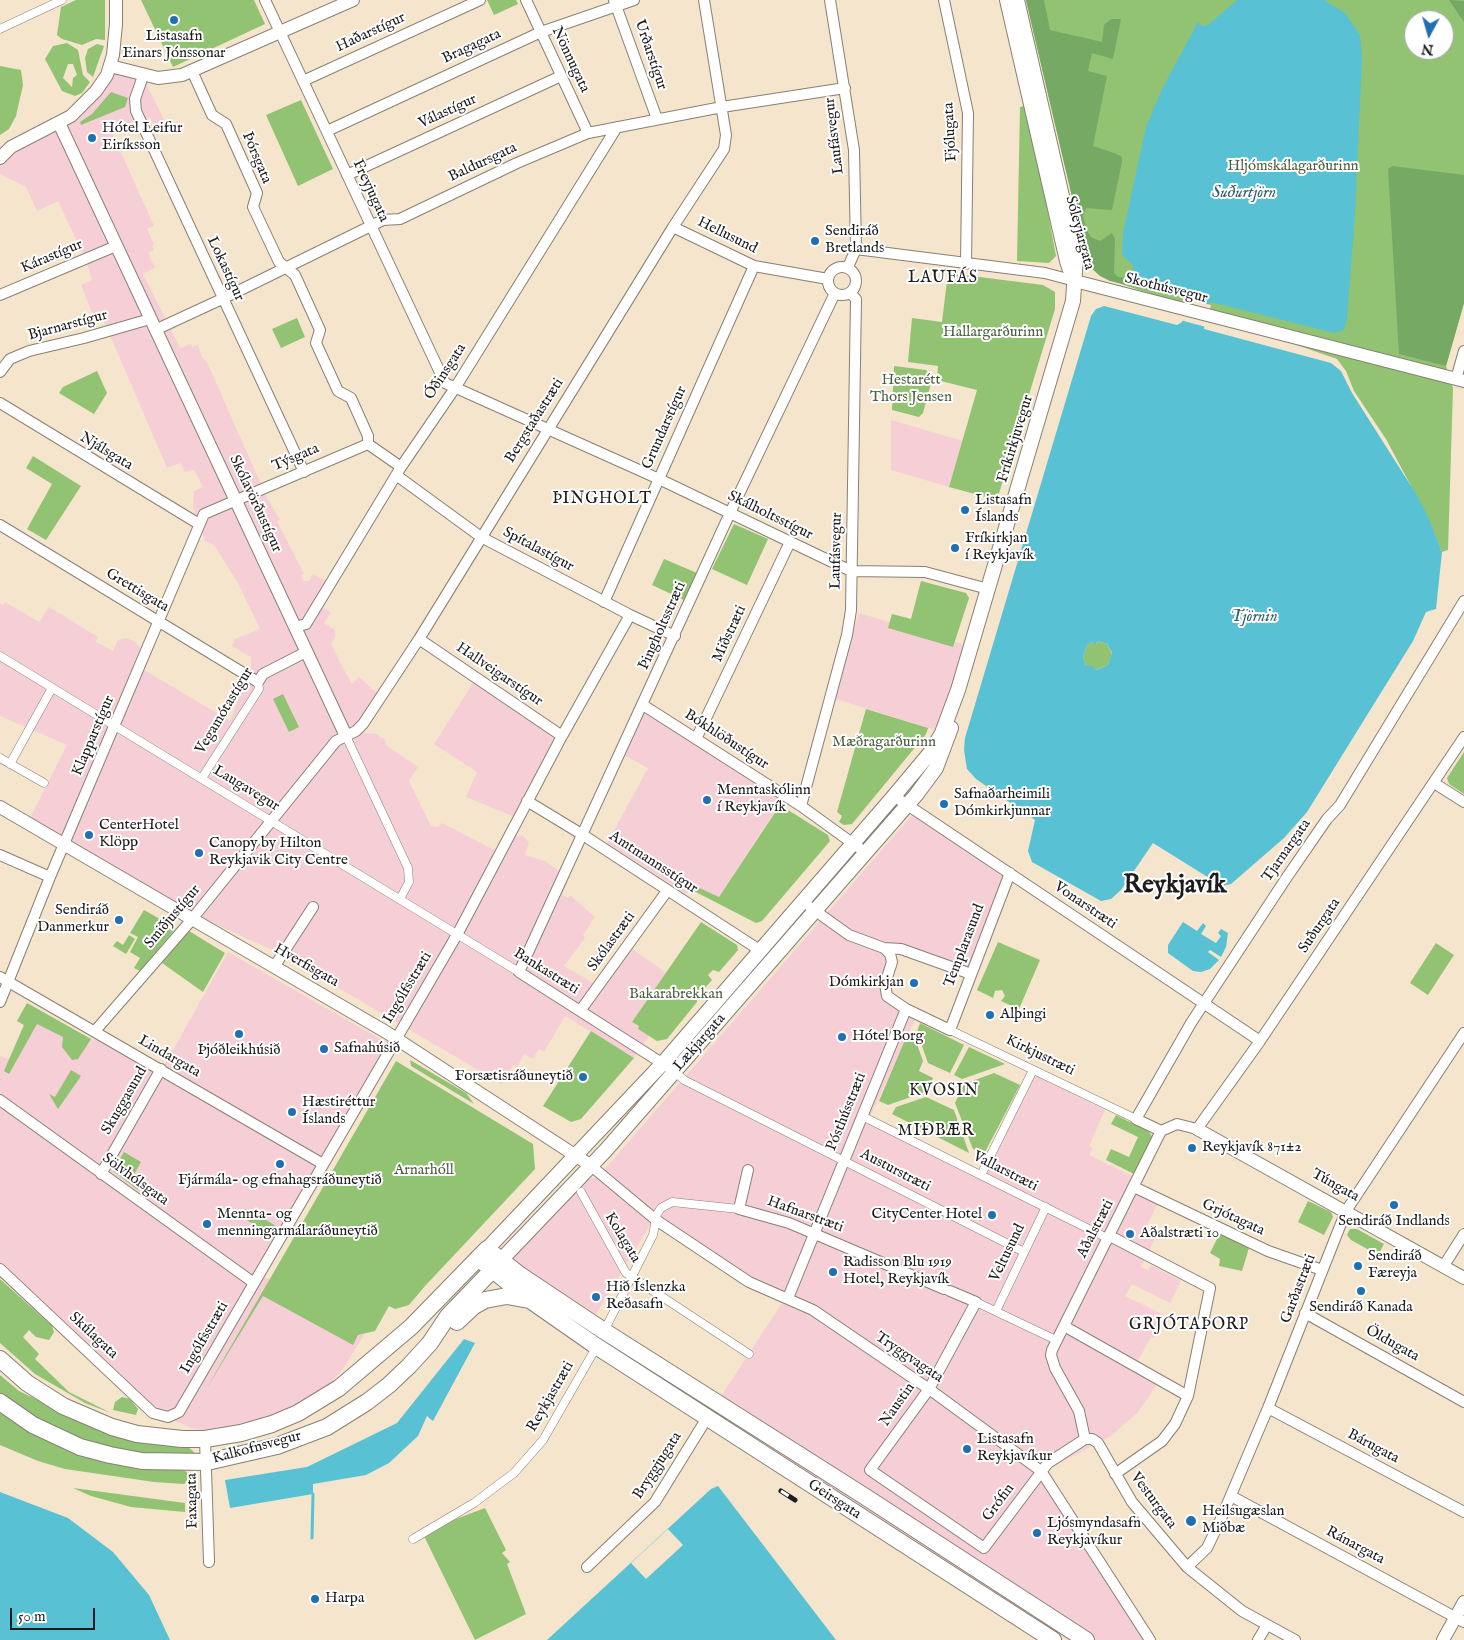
<!DOCTYPE html>
<meta charset="utf-8">
<style>
body{margin:0}
#map{position:relative;width:1464px;height:1640px;overflow:hidden;background:#f4e5cc;font-family:"IM FELL English",serif}
canvas{display:block}
.north{position:absolute;left:1404px;top:10px;width:50px;height:50px;box-sizing:border-box;background:#fff;border:1px solid #a4a4a4;border-radius:50%;rotate:186deg;font-size:14px;font-weight:700;line-height:20px;text-align:center;color:#1c1c1c}
.north::after{content:'';display:block;margin:auto;width:18px;height:22px;background:#1f6fb2;clip-path:polygon(50% 0,100% 100%,50% 72%,0 100%)}
.scale{position:absolute;left:10px;top:1608px;width:85px;height:22px;box-sizing:border-box;border:2px solid #1c1c1c;border-top:0;padding-left:6px;font-size:15px;line-height:18px;white-space:nowrap;color:#1c1c1c;-webkit-text-stroke:4px #fff;paint-order:stroke}
</style>
<div id="map">
<canvas width="1464" height="1640"></canvas>
<div class="north">N</div>
<div class="scale">50 m</div>
</div>
<script>
const ctx = document.querySelector('canvas').getContext('2d');
ctx.lineJoin = 'round';
function fill(path, color) { ctx.fillStyle = color; ctx.fill(path, 'evenodd'); }
const poly = rows => new Path2D(rows.map(r => 'M' + r).join(''));
function strokePath(path, color, width, dash) { ctx.strokeStyle = color; ctx.lineWidth = width; ctx.lineCap = dash ? 'butt' : 'round'; ctx.setLineDash(dash || []); ctx.stroke(path); }
function label(font, color, halo, rows, align = 'center') {
  ctx.font = font + ' "IM FELL English",serif'; ctx.lineWidth = 4; ctx.setLineDash([]); ctx.textBaseline = 'middle'; ctx.strokeStyle = halo; ctx.fillStyle = color; for (const [text, x, y, turn = 0] of rows) {
    ctx.save(); ctx.translate(x, y); ctx.rotate((+turn || 0) * Math.PI / 180); ctx.textAlign = isNaN(turn) ? turn : align; if (halo) ctx.strokeText(text, 0, 0); ctx.fillText(text, 0, 0); ctx.restore();
  }
}
fill(poly([
 [111,70,144,79,164,120,154,125,150,117,113,135,154,226,147,229,154,244,152,246,154,250,148,253,155,268,143,274,180,348,191,344,192,347,198,345,202,357,207,362,267,498,280,520,277,521,283,533,304,574,301,575,303,581,309,581,313,574,329,583,316,604,331,612,324,623,335,630,335,638,331,644,351,683,353,684,359,677,380,696,359,727,365,733,378,734,380,738,384,738,387,746,418,767,409,781,431,826,438,827,442,823,498,852,509,832,520,837,522,835,529,842,525,855,545,861,569,878,562,895,568,898,570,895,595,917,583,935,585,938,564,966,595,984,624,943,666,973,632,1022,639,1026,638,1029,649,1036,634,1058,565,1016,544,1052,539,1049,533,1059,524,1054,517,1067,513,1065,502,1084,279,953,200,917,29,820,67,745,0,716,0,603,3,605,5,602,39,622,49,607,98,637,96,642,113,651,118,640,126,638,136,642,140,649,135,660,136,665,230,721,251,669,251,657,232,646,235,639,260,629,238,583,214,545,205,541,193,507,194,491,203,487,194,470,185,472,181,463,167,468,100,312,93,315,81,285,92,280,86,260,58,201,37,211,26,187,0,174,0,162,12,149,48,131],
 [891,420,963,441,949,487,891,470],
 [859,613,968,646,941,732,833,698],
 [473,683,558,737,519,813,512,816,466,797,477,772,434,744],
 [644,709,786,794,719,897,693,886,686,894,607,843,648,768,622,754],
 [913,814,1007,874,971,970,901,944,895,944,883,991,913,1015,915,1020,868,1121,978,1173,1028,1072,1105,1110,1089,1146,1093,1148,1089,1155,1138,1179,1134,1188,1159,1201,1145,1229,1157,1235,1141,1267,1148,1270,1151,1265,1181,1281,1170,1303,1132,1284,1125,1296,1164,1315,1154,1338,1151,1337,1134,1368,1158,1383,1138,1412,1111,1436,1045,1471,1152,1640,1068,1640,712,1410,784,1300,652,1222,596,1314,511,1259,581,1181,598,1177],
 [228,952,389,1044,260,1274,364,1335,343,1369,325,1389,296,1407,268,1418,217,1432,191,1428,156,1412,0,1264,0,1056,9,1059,24,1025,17,1021,27,1003,94,1041,98,1036,160,1073]
]), '#f6cfd6');
fill(poly([
 [76,0,105,0,105,40,96,39,82,45,62,39,57,35,61,7],
 [141,0,254,0,265,24,173,67],
 [487,0,516,0,518,4,494,15],
 [1026,0,1464,0,1464,303,1446,366,1453,388,1448,550,1442,552,1428,518,1386,439,1354,391,1346,371,1337,359,1110,280,1088,265],
 [1414,20,1444,20,1444,50,1414,50],
 [67,43,78,50,83,75,90,82,82,93,75,96,62,91,45,59,53,46],
 [68,64,73,64,77,75,73,78,72,87,63,78],
 [97,44,104,46,93,77,87,72,85,58,88,49],
 [0,66,21,70,23,85,16,116,9,129,0,135],
 [111,92,128,98,125,107,81,125,80,122,92,114],
 [301,100,333,169,298,186,266,115],
 [1028,105,1056,256,1049,263,1017,261,1020,107],
 [948,273,1043,285,1055,292,1055,309,997,500,949,487,977,390,937,380,938,366,908,362,912,318,942,322],
 [297,318,305,337,281,348,272,329],
 [894,366,926,370,930,374,932,378,930,387,923,413,919,417,892,410],
 [97,371,107,393,94,414,59,393,63,387],
 [33,456,81,486,46,540,27,529,52,484,26,468],
 [734,524,768,539,747,585,712,569],
 [664,559,697,573,684,600,652,585],
 [921,581,966,593,969,598,953,647,888,628,892,614,911,619],
 [1098,641,1107,644,1112,654,1108,665,1096,670,1091,666,1086,666,1083,657,1087,645,1092,642,1096,644],
 [283,694,299,727,289,732,273,699],
 [866,709,928,728,926,734,852,824,844,825,839,822,842,816,837,812],
 [1464,752,1464,794,1449,784,1447,778],
 [780,805,828,835,830,841,762,921,756,923,690,889,693,885,719,897],
 [144,910,176,928,140,971,134,968,140,958,130,952,138,937,130,933],
 [701,922,737,945,738,950,719,972,713,970,708,975,712,980,697,997,697,1002,667,1039,657,1041,638,1029,639,1026,632,1022],
 [189,931,225,953,203,992,162,963],
 [129,935,135,939,126,954,113,946,117,941,123,945],
 [998,942,1040,960,1019,1009,1001,1001,1005,996,1002,990,995,991,993,998,977,990],
 [1436,943,1454,955,1428,995,1410,983],
 [27,1003,91,1039,78,1059,72,1060,62,1047,63,1037,37,1024,9,1074,4,1071,24,1025,17,1021],
 [920,1023,964,1045,950,1073,928,1063,917,1032],
 [591,1031,634,1058,581,1119,571,1122,543,1106],
 [908,1033,914,1036,923,1061,919,1071,933,1078,928,1091,888,1105,879,1101],
 [969,1047,1005,1064,962,1079,954,1075],
 [410,1060,466,1093,474,1104,411,1066],
 [396,1061,533,1144,535,1169,425,1286,409,1305,395,1309,389,1306,375,1331,358,1335,353,1345,263,1296,205,1391],
 [71,1070,81,1076,58,1109,49,1094,55,1097],
 [994,1073,1020,1085,984,1154,973,1149,955,1103,964,1084],
 [926,1097,954,1110,969,1153,892,1114,896,1107],
 [1116,1115,1148,1131,1152,1136,1152,1140,1136,1175,1106,1160,1111,1149,1129,1157,1138,1137,1111,1124],
 [124,1152,141,1162,133,1176,142,1182,138,1190,113,1171],
 [1308,1201,1331,1212,1333,1217,1324,1235,1298,1222],
 [244,1209,248,1209,276,1226,271,1234,243,1218,242,1214],
 [1350,1229,1357,1229,1384,1244,1378,1255,1351,1240,1347,1235],
 [1221,1231,1249,1248,1242,1271,1219,1266,1220,1259,1210,1253],
 [0,1279,52,1326,54,1332,49,1340,36,1337,29,1330,23,1337,39,1354,35,1359,69,1392,111,1413,85,1403,35,1374,0,1343],
 [0,1375,19,1391,83,1422,187,1446,196,1454,135,1453,82,1440,37,1419,0,1394],
 [122,1397,130,1399,138,1409,136,1415,113,1410,115,1402],
 [0,1409,10,1417,183,1470,187,1472,187,1482,184,1484,154,1482,65,1469,38,1461,0,1445],
 [73,1488,185,1503,185,1512,131,1507,91,1496],
 [485,1508,506,1550,502,1553,510,1562,507,1564,526,1614,475,1640,422,1532]
]), '#92c372');
fill(poly([
 [1026,0,1044,0,1050,30,1102,42,1104,25,1111,19,1121,19,1113,59,1092,53,1088,71,1107,76,1093,146,1117,154,1122,157,1122,162,1112,210,1086,208,1083,216,1087,231,1091,237,1100,241,1112,233,1115,239,1114,273,1118,277,1128,278,1152,291,1110,281,1100,276,1088,265],
 [1449,0,1464,1,1464,22],
 [1392,166,1464,175,1464,303,1446,366,1399,354,1388,169]
]), '#75a964');
fill(poly([
 [1237,0,1324,0,1345,13,1360,35,1362,59,1355,214,1347,319,1344,330,1334,333,1211,302,1207,305,1204,329,1331,363,1341,371,1352,393,1418,497,1429,519,1442,552,1436,609,1426,612,1413,641,1307,812,1284,838,1231,884,1222,886,1153,843,1121,890,1111,899,1101,901,1032,862,1028,851,1035,820,976,779,967,769,964,750,965,738,1091,316,1096,309,1104,306,1177,325,1182,322,1187,301,1185,296,1134,274,1133,265,1122,255,1123,233,1146,127,1162,89,1198,22,1202,26,1208,25],
 [1098,641,1107,644,1112,653,1108,665,1096,670,1093,666,1086,666,1083,657,1087,645,1092,642,1095,645],
 [1183,922,1197,931,1203,923,1206,926,1201,934,1216,943,1221,936,1218,933,1221,929,1228,933,1226,947,1221,957,1210,950,1208,952,1219,960,1210,969,1201,972,1193,971,1168,953,1168,945],
 [464,1339,475,1343,433,1421,427,1416,418,1436,389,1463,366,1475,313,1484,313,1494,230,1508,225,1480,307,1467,397,1423],
 [718,1486,836,1640,547,1640,711,1489],
 [0,1492,68,1518,113,1552,149,1595,170,1640,0,1640]
]), '#58c1d4');
fill(poly([
 [1183,298,1211,305,1206,327,1180,320],
 [668,1529,683,1545,646,1579,631,1563]
]), '#f4e5cc');
strokePath(poly([
 [312,1538,313,1494]
]), '#58c1d4', 3);
const pedestrian = poly([
 [0,29,62,0],
 [0,656,519,972],
 [346,736,408,868,409,882,400,899],
 [0,758,44,783],
 [10,764,52,688],
 [202,778,259,689,258,682],
 [950,1030,1136,1119],
 [675,1072,684,1080,1024,1252],
 [862,1116,1109,1239],
 [981,1175,1033,1070],
 [581,1192,626,1273,749,1354],
 [976,1302,1056,1340],
 [996,1311,1046,1207],
 [603,1333,653,1235,657,1214,661,1208,672,1202,739,1209],
 [413,1539,474,1503,514,1473,543,1440,597,1346]
]);
const minor = poly([
 [265,0,445,383,659,479,851,571,925,572,988,589],
 [526,0,588,133],
 [614,0,657,119],
 [830,0,854,150,856,249,848,267],
 [944,0,968,113,966,264],
 [192,71,212,115,226,124,257,193,253,207,279,262,295,275,320,330,316,343,338,391,351,398,368,436,368,444],
 [143,76,135,99,136,111,304,472],
 [303,81,480,0],
 [327,131,541,32,634,0],
 [347,175,561,76],
 [673,227,754,266,828,279],
 [856,249,1045,273,1075,281],
 '828 281a14 14 0 1 1 28 0a14 14 0 1 1-28 0Z',
 [0,295,116,246],
 [155,330,222,299,383,220,400,219,517,163,588,133,722,107,845,88],
 [0,372,10,359,29,351,84,338,150,319],
 [1456,379,1464,351],
 [0,403,199,524],
 [368,444,401,467],
 [396,475,481,537,630,615,675,636],
 [0,525,258,682,263,674,306,652],
 [604,602,754,266],
 [295,627,306,624,401,467,455,388,617,127],
 [419,639,562,736],
 [643,705,801,806,866,853],
 [696,739,790,542],
 [1434,783,1464,802],
 [894,796,1260,1041],
 [527,801,583,835,761,951],
 [801,806,847,635,851,610,856,299,850,293],
 [0,855,50,877],
 [810,907,849,935,884,948,901,949,971,974],
 [884,948,890,954,892,962,885,984,887,996,906,1009,950,1030,1010,873],
 [274,967,313,907],
 [0,977,323,1164],
 [0,1002,50,877,204,514,368,444],
 [580,1011,667,891],
 [95,1031,188,924,336,741,356,731,363,724,419,639,673,227,724,149,726,135,704,0],
 [668,1067,519,972,730,513,835,293],
 [0,1100,254,1283],
 [1161,1131,1136,1119,1191,1023,1287,877,1327,819,1340,805,1464,601],
 [1161,1131,1177,1124,1197,1129,1260,1041,1464,737],
 [590,1165,656,1220,749,1282,813,1310,929,1389,1041,1471,1150,1640],
 [748,1170,739,1209,789,1223,944,1289],
 [101,1174,161,1069],
 [1134,1187,1268,1251,1322,1270],
 [1110,1236,1210,1288,1188,1396,1175,1424,1162,1441,1115,1474],
 [1443,1267,1464,1234],
 [0,1269,153,1413,168,1417,179,1412,458,933,562,736,630,615],
 [950,1291,976,1302,929,1389,870,1470,984,1548,1048,1463,1085,1439,1092,1439,1098,1443,1132,1502,1187,1567,1242,1611,1295,1640],
 [788,1298,906,1009],
 [1305,1313,1464,1402],
 [1064,1326,1188,1396],
 [1268,1408,1464,1512],
 [205,1439,209,1562],
 [1085,1439,1079,1411,1055,1368,1051,1355,1052,1350,1161,1131],
 [1231,1496,1464,1622],
 [587,1567,655,1502,707,1418],
 [1187,1567,1207,1548,1220,1521,1268,1408,1346,1211,1464,1033],
 [1258,1640,1267,1625]
]);
const tertiary = poly([
 [110,66,158,78,182,75,353,0],
 [59,123,346,736],
 [0,158,11,147,71,116,96,91,107,75,113,55,116,24,116,0],
 [1075,281,1464,381],
 [0,807,386,1032,590,1165],
 [1197,1129,1464,1278],
 [1443,1640,1464,1602]
]);
const secondary = poly([
 [1007,0,1067,261,1072,276],
 [487,1249,663,1063,894,796,930,753,942,733,958,690,1073,301,1076,257,1017,0],
 [501,1260,606,1150,916,795,936,768,951,728]
]);
const primary = poly([
 [478,1258,530,1300,596,1346,1053,1640],
 [457,1322,474,1306,485,1300,507,1296,529,1300],
 [0,1359,27,1383,63,1406,112,1427,137,1434,182,1439,205,1439,241,1433,272,1424,298,1413,339,1388,411,1327,487,1249,520,1275,604,1331,861,1494,1086,1640],
 [0,1402,33,1425,80,1447,110,1455,142,1461,207,1462,277,1446,327,1427,367,1402,389,1385,409,1366,430,1343,448,1316,500,1262]
]);
strokePath(pedestrian, '#888074', 9);
strokePath(minor, '#888074', 12);
strokePath(tertiary, '#888074', 14);
strokePath(secondary, '#888074', 16);
strokePath(primary, '#888074', 18);
strokePath(pedestrian, '#fff', 8);
strokePath(minor, '#fff', 10);
strokePath(tertiary, '#fff', 12);
strokePath(secondary, '#fff', 14);
strokePath(primary, '#fff', 16);
const rail = poly([
 [781,1491,795,1500]
]);
strokePath(rail, '#1c1c1c', 5);
strokePath(rail, '#fff', 3, [9]);
for (const [x, y, r, color] of [
 [174,20,5,"#1f6fb2"],
 [92,138,5,"#1f6fb2"],
 [815,241,5,"#1f6fb2"],
 [965,510,5,"#1f6fb2"],
 [955,548,5,"#1f6fb2"],
 [707,800,5,"#1f6fb2"],
 [944,804,5,"#1f6fb2"],
 [89,835,5,"#1f6fb2"],
 [199,853,5,"#1f6fb2"],
 [119,920,5,"#1f6fb2"],
 [914,983,5,"#1f6fb2"],
 [990,1015,5,"#1f6fb2"],
 [239,1034,5,"#1f6fb2"],
 [842,1037,5,"#1f6fb2"],
 [324,1049,5,"#1f6fb2"],
 [583,1077,5,"#1f6fb2"],
 [292,1112,5,"#1f6fb2"],
 [1192,1148,5,"#1f6fb2"],
 [280,1164,5,"#1f6fb2"],
 [1394,1205,5,"#1f6fb2"],
 [992,1215,5,"#1f6fb2"],
 [207,1224,5,"#1f6fb2"],
 [1130,1234,5,"#1f6fb2"],
 [1358,1266,5,"#1f6fb2"],
 [833,1272,5,"#1f6fb2"],
 [1361,1291,5,"#1f6fb2"],
 [596,1297,5,"#1f6fb2"],
 [967,1449,5,"#1f6fb2"],
 [1191,1521,6,"#1f6fb2"],
 [1037,1533,5,"#1f6fb2"],
 [315,1599,5,"#1f6fb2"]
]) { const dot = new Path2D(); dot.arc(x, y, r, 0, 2 * Math.PI); ctx.fillStyle = color; ctx.fill(dot); strokePath(dot, '#fff', 2); }
label('15px', '#1c1c1c', '#fff', [
 ["Haðarstígur",371,33,-25],
 ["Bragagata",472,47,-25],
 ["Urðarstígur",650,55,71],
 ["Nönnugata",570,60,65],
 ["Válastígur",448,112,-25],
 ["Fjólugata",951,132,-93],
 ["Laufásvegur",835,136,-97],
 ["Þórsgata",256,158,67],
 ["Baldursgata",483,163,-25],
 ["Freyjugata",370,191,65],
 ["Sóleyjargata",1079,233,75],
 ["Hellusund",727,236,26],
 ["Kárastígur",52,257,-23],
 ["Lokastígur",225,269,65],
 ["Skothúsvegur",1166,289,14],
 ["Bjarnarstígur",68,326,-15],
 ["Óðinsgata",446,372,-57],
 ["Bergstaðastræti",535,421,-58],
 ["Grundarstígur",665,428,-66],
 ["Fríkirkjuvegur",1016,439,-73],
 ["Njálsgata",106,452,31],
 ["Týsgata",296,458,-23],
 ["Skólavörðustígur",255,504,65],
 ["Skálholtsstígur",770,516,26],
 ["Spítalastígur",538,550,28],
 ["Laufásvegur",837,551,-89],
 ["Grettisgata",137,591,31],
 ["Þingholtsstræti",663,626,-66],
 ["Miðstræti",730,634,-65],
 ["Hallveigarstígur",499,675,34],
 ["Vegamótastígur",225,711,-59],
 ["Klapparstígur",94,736,-67],
 ["Bókhlöðustígur",726,740,33],
 ["Laugavegur",246,789,31],
 ["Tjarnargata",1287,851,-55],
 ["Amtmannsstígur",653,863,33],
 ["Vonarstræti",1085,906,34],
 ["Smiðjustígur",173,917,-50],
 ["Suðurgata",1320,926,-56],
 ["Skólastræti",612,942,-54],
 ["Templarasund",965,946,-69],
 ["Hverfisgata",306,966,30],
 ["Bankastræti",546,972,32],
 ["Ingólfsstræti",408,988,-59],
 ["Lækjargata",700,1043,-49],
 ["Kirkjustræti",1040,1056,26],
 ["Lindargata",169,1057,30],
 ["Skuggasund",125,1101,-60],
 ["Pósthússtræti",847,1112,-68],
 ["Austurstræti",895,1171,27],
 ["Vallarstræti",1005,1172,27],
 ["Sölvhólsgata",135,1180,36],
 ["Túngata",1335,1186,29],
 ["Hafnarstræti",805,1215,20],
 ["Grjótagata",1233,1218,25],
 ["Aðalstræti",1096,1229,-63],
 ["Kolagata",622,1238,59],
 ["Veltusund",1008,1253,-64],
 ["Garðastræti",1299,1289,-69],
 ["Skúlagata",93,1336,43],
 ["Ingólfsstræti",205,1338,-60],
 ["Öldugata",1392,1344,29],
 ["Tryggvagata",909,1358,34],
 ["Reykjastræti",551,1397,-60],
 ["Naustin",898,1405,-55],
 ["Bárugata",1373,1447,28],
 ["Kalkofnsvegur",257,1448,-15],
 ["Bryggjugata",658,1466,-57],
 ["Geirsgata",834,1500,33],
 ["Faxagata",193,1501,-91],
 ["Vesturgata",1153,1501,53],
 ["Grófin",999,1503,-53],
 ["Ránargata",1355,1546,28]
]);
label('15px', '#1c1c1c', '#fff', [
 ["Listasafn",174,37,"center"],
 ["Einars Jónssonar",174,54,"center"],
 ["Hótel Leifur",102,129],
 ["Eiríksson",102,146],
 ["Sendiráð",825,232],
 ["Bretlands",825,249],
 ["Listasafn",975,501],
 ["Íslands",975,518],
 ["Fríkirkjan",965,539],
 ["í Reykjavík",965,556],
 ["Menntaskólinn",717,791],
 ["í Reykjavík",717,808],
 ["Safnaðarheimili",954,795],
 ["Dómkirkjunnar",954,812],
 ["CenterHotel",99,826],
 ["Klöpp",99,843],
 ["Canopy by Hilton",209,844],
 ["Reykjavik City Centre",209,861],
 ["Sendiráð",109,911,"right"],
 ["Danmerkur",109,928,"right"],
 ["Dómkirkjan",904,983,"right"],
 ["Alþingi",1000,1015],
 ["Hótel Borg",852,1037],
 ["Safnahúsið",334,1049],
 ["Þjóðleikhúsið",239,1051,"center"],
 ["Forsætisráðuneytið",573,1077,"right"],
 ["Hæstiréttur",302,1103],
 ["Íslands",302,1120],
 ["Reykjavík 871±2",1202,1148],
 ["Fjármála- og efnahagsráðuneytið",280,1181,"center"],
 ["Mennta- og",217,1215],
 ["menningarmálaráðuneytið",217,1232],
 ["CityCenter Hotel",982,1215,"right"],
 ["Sendiráð Indlands",1394,1222,"center"],
 ["Aðalstræti 10",1140,1234],
 ["Sendiráð",1368,1257],
 ["Færeyja",1368,1274],
 ["Radisson Blu 1919",843,1263],
 ["Hotel, Reykjavík",843,1280],
 ["Hið Íslenzka",606,1288],
 ["Reðasafn",606,1305],
 ["Sendiráð Kanada",1361,1308,"center"],
 ["Listasafn",977,1440],
 ["Reykjavíkur",977,1457],
 ["Heilsugæslan",1202,1512],
 ["Miðbæ",1202,1529],
 ["Ljósmyndasafn",1047,1524],
 ["Reykjavíkur",1047,1541],
 ["Harpa",325,1599]
], 'left');
label('15px', '#4b5f3e', '#fff', [
 ["Hljómskálagarðurinn",1293,167],
 ["Hallargarðurinn",993,333],
 ["Hestarétt",911,381],
 ["Thors Jensen",911,398],
 ["Mæðragarðurinn",884,743],
 ["Bakarabrekkan",676,995],
 ["Arnarhóll",424,1171]
]);
label('italic 16px', '#345e66', '#fff', [
 ["Suðurtjörn",1244,194],
 ["Tjörnin",1254,618]
]);
ctx.letterSpacing = '1px';
label('16px', '#1c1c1c', '#fff', [
 ["LAUFÁS",943,279],
 ["ÞINGHOLT",602,500],
 ["KVOSIN",944,1092],
 ["MIÐBÆR",936,1132],
 ["GRJÓTAÞORP",1189,1326]
]);
ctx.letterSpacing = '0px';
label('bold 25px', '#1c1c1c', '#fff', [
 ["Reykjavík",1175,887]
]);
</script>
